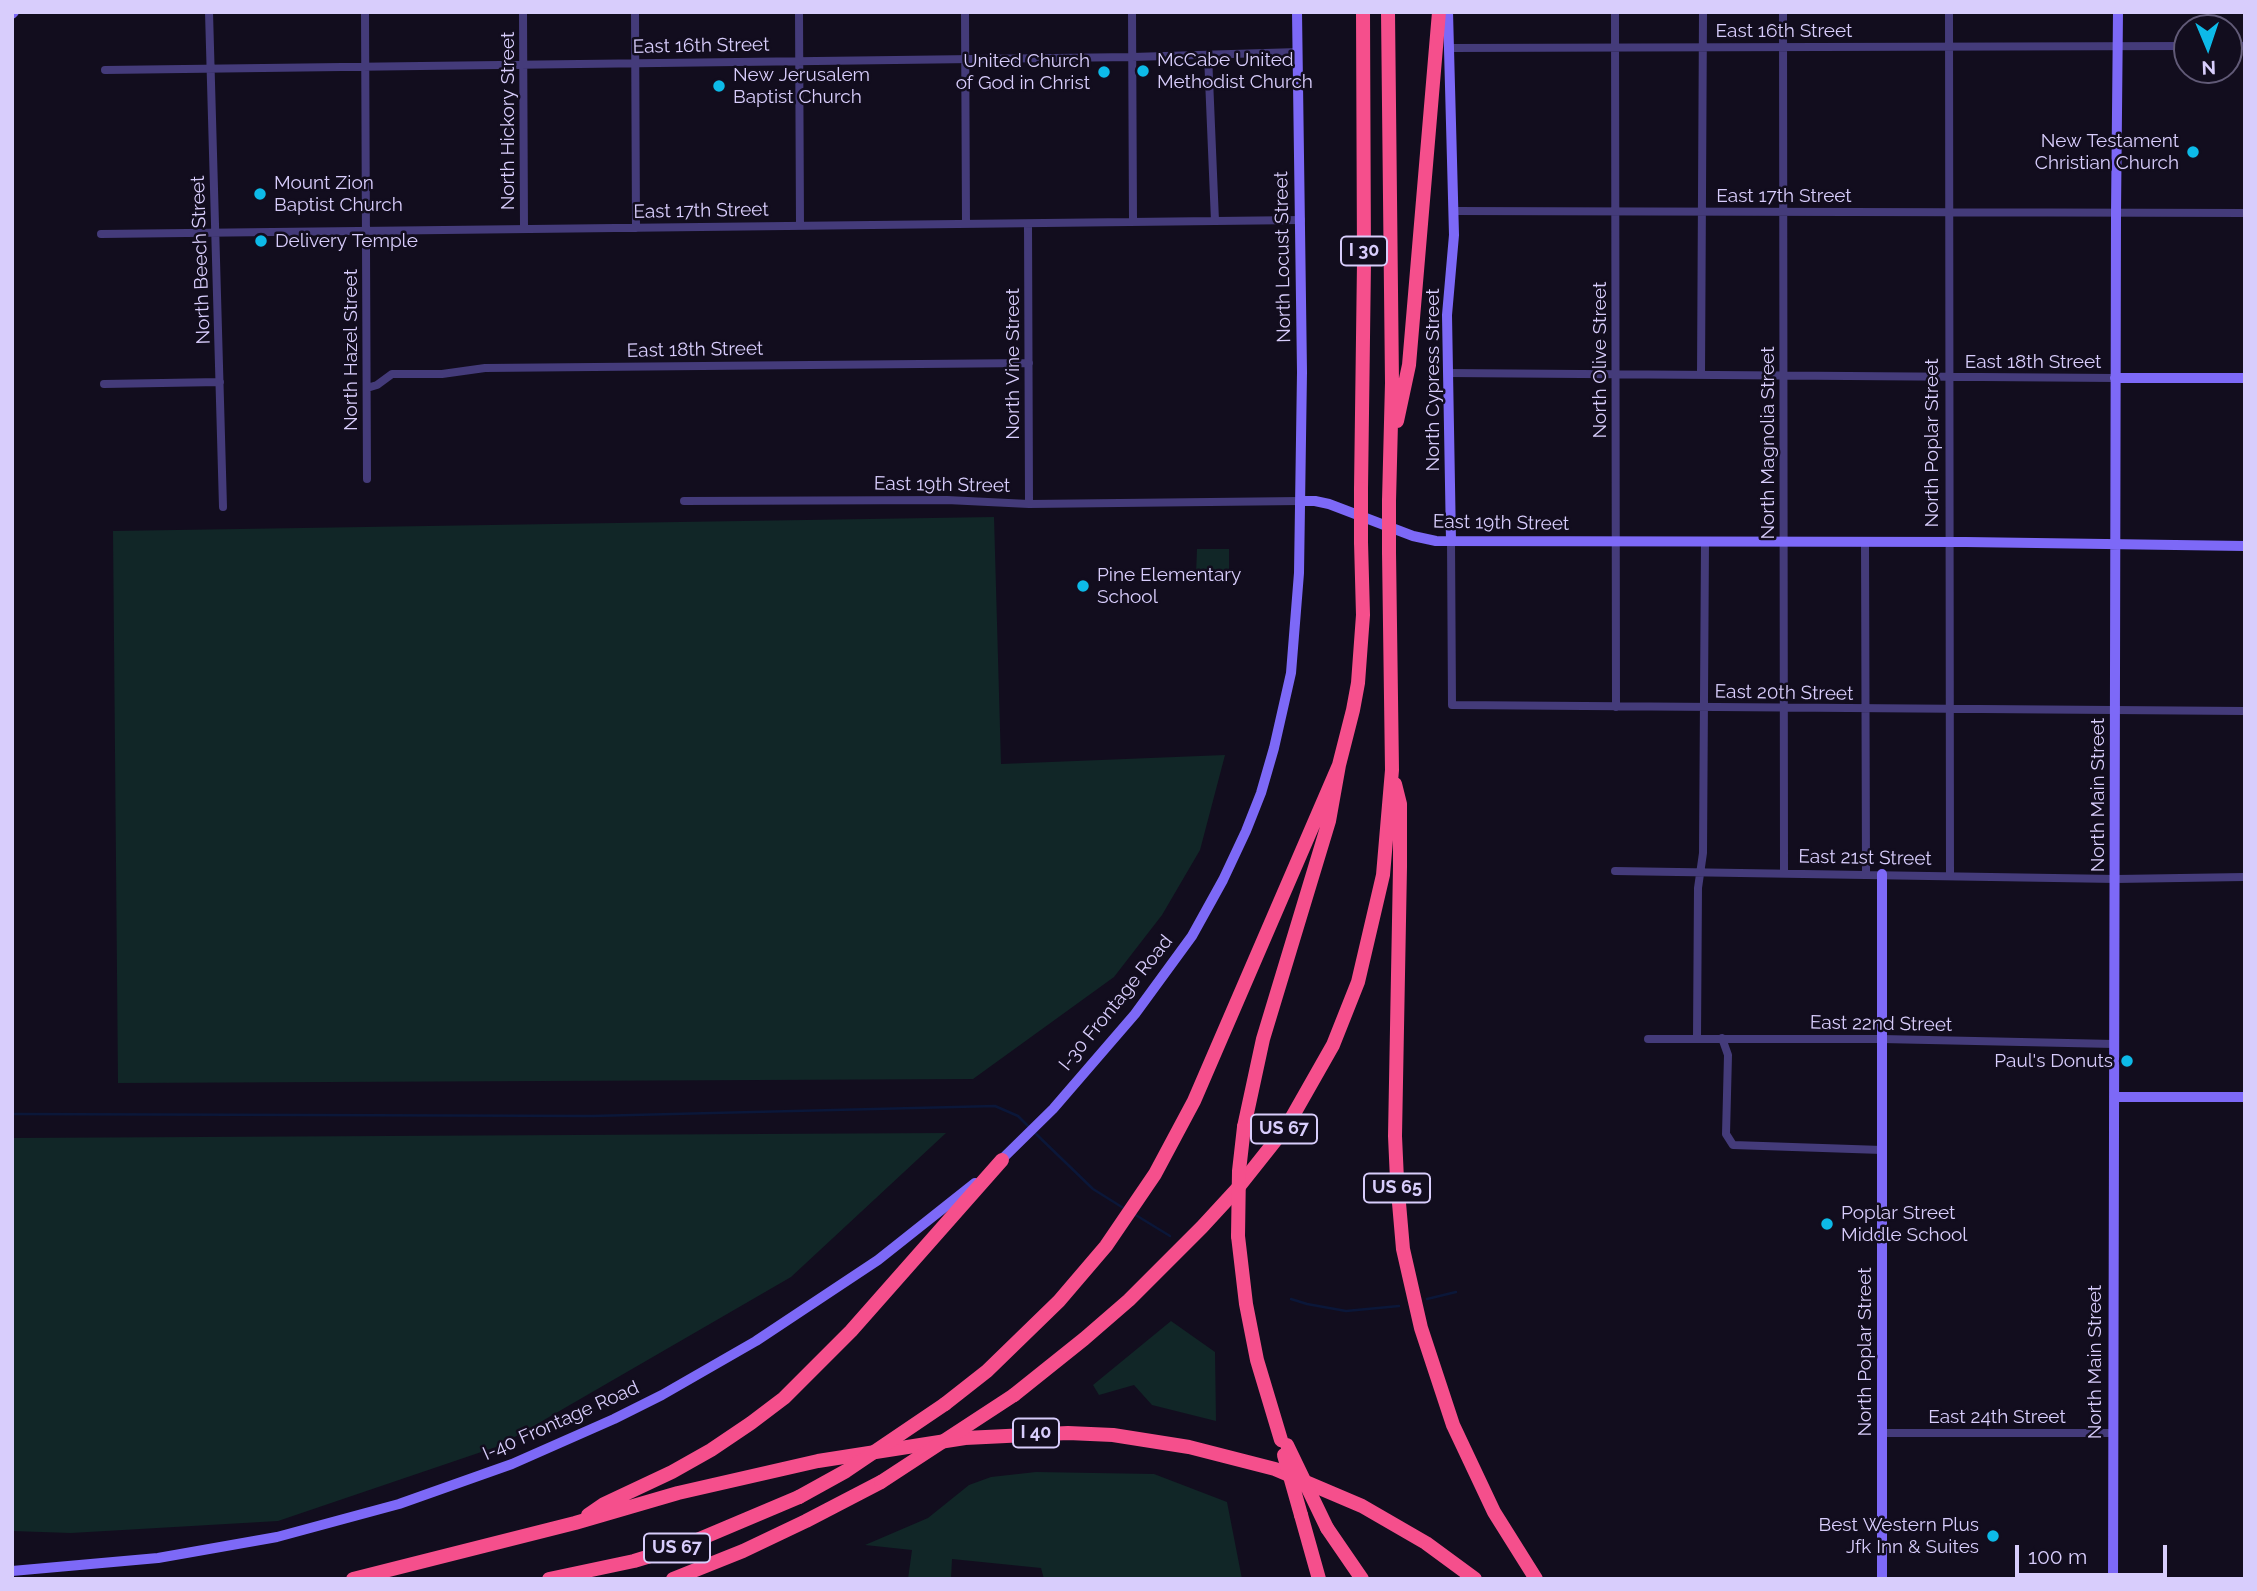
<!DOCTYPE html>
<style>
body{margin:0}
#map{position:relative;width:2257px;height:1591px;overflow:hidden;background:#120d1e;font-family:Raleway,sans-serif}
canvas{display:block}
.frame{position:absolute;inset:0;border:14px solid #d8cdfc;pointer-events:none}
.north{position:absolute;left:2173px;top:14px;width:70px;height:70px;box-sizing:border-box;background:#120d1e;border:2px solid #615a77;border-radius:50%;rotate:178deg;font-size:19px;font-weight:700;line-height:28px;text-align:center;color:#d8cdfc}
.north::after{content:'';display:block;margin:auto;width:24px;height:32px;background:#0dbae8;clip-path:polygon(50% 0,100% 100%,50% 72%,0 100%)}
.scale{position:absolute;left:2015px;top:1545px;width:152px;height:32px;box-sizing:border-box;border:4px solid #d8cdfc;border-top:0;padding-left:9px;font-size:21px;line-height:24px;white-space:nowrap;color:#d8cdfc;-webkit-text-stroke:5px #120d1e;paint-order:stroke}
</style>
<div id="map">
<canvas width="2257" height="1591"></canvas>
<div class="frame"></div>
<div class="north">N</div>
<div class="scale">100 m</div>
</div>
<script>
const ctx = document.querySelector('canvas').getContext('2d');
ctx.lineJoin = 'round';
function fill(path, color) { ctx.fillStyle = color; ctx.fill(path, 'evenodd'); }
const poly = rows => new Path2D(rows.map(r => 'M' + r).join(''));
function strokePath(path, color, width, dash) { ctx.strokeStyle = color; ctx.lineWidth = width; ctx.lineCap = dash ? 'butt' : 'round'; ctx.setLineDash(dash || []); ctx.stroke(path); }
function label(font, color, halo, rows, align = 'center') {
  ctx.font = font + ' Raleway,sans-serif'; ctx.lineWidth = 5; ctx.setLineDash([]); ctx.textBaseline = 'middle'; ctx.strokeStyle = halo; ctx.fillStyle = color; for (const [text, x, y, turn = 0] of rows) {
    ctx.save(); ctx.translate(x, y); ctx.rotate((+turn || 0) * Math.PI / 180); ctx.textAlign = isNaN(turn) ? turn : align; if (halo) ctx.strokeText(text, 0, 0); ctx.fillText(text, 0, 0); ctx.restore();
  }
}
fill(poly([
 [994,517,1001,764,1225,755,1200,850,1162,915,1114,977,973,1079,118,1083,113,531],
 [1197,549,1229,549,1229,575,1196,575],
 [946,1133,791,1277,499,1446,278,1521,71,1533,12,1531,12,1138],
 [1171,1321,1215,1352,1216,1421,1152,1405,1134,1385,1099,1395,1093,1385],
 [1036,1472,1154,1474,1227,1502,1242,1579,1044,1579,1041,1568,952,1559,951,1579,908,1579,912,1550,865,1545,928,1518,969,1485,991,1477]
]), '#112627');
strokePath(poly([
 [12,1114,592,1116,995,1106,1018,1116,1030,1128],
 [1034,1132,1093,1189,1125,1209],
 [1134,1214,1170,1236],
 [1291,1299,1307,1304,1346,1311,1399,1306],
 [1427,1299,1456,1292]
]), '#0b1739', 2.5);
strokePath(poly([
 [209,12,223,507],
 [365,12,367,479],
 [523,12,524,229],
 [635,12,636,228],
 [799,12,800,226],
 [965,12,966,224],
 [1132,12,1133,222],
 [1615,12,1616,707],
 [1783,12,1784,873],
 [1949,12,1950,875],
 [2229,46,2245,46],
 [1450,48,2187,46],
 [1208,55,1215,221],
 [105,70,1132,57,1298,52],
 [1453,211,2245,213],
 [1028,224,1029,504],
 [101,234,1301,220],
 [1448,373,2115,378],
 [1701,375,1703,12],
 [104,384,220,382],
 [367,388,377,385,392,374,442,374,485,368,1029,363],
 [684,501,947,500,1029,504,1300,501],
 [1451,541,1452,705,2245,711],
 [1865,543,1866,874],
 [1615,871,2116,879,2245,877],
 [1697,1037,1698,888,1703,853,1705,542],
 [1722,1038,1728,1055,1726,1134,1733,1145,1882,1150],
 [1648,1039,1882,1039,2114,1044],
 [1882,1433,2113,1433]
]), '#443b7a', 8);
strokePath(poly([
 [1448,12,1454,235,1447,315,1451,541],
 [12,14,14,12],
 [2115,378,2245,378],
 [1300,501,1315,501,1329,504,1413,536,1436,541,1966,542,2245,546],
 [1882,874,1882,1579],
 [2114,1097,2245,1097],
 [998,1163,1053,1109,1135,1014,1192,936,1223,880,1246,831,1261,793,1274,748,1291,673,1299,573,1302,372,1297,12],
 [12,1571,158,1558,277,1537,399,1504,512,1464,614,1419,662,1395,756,1341,878,1260,975,1183],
 [2113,1579,2116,213,2118,12]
]), '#7d69f7', 10);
strokePath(poly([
 [1388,12,1392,383,1389,501],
 [1397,421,1409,365,1439,12],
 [1361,489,1364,262,1363,12],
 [1395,784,1400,804,1400,867,1395,1136,1397,1180,1403,1249,1421,1328,1453,1425,1494,1512,1536,1579],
 [1244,1127,1263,1039,1329,821,1339,765,1353,710,1358,683,1363,615,1361,542],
 [1238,1236,1246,1304,1257,1360,1281,1440],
 [1014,1395,1084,1339,1129,1300,1202,1227,1237,1189,1287,1126,1333,1045,1358,982,1383,875,1392,770,1389,552],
 [945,1404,987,1371,1059,1301,1106,1246,1155,1174,1194,1101,1339,765],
 [588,1515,604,1504,672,1472,711,1450,751,1423,784,1398,851,1331,1002,1160],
 [1301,1515,1319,1579],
 [1327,1528,1362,1579],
 [353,1579,575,1523,678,1493,818,1461,965,1438,1068,1433,1113,1435,1189,1447,1275,1469,1362,1506,1426,1543,1475,1579],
 [549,1579,634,1561,683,1546,799,1497],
 [673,1579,743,1551,806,1521,881,1482]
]), '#f54f8c', 14);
strokePath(poly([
 [1361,489,1361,542],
 [1389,501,1389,552],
 [1238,1236,1239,1171,1244,1127],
 [1287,1445,1327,1528],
 [1284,1455,1301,1515],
 [881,1482,1014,1395],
 [799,1497,846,1471,945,1404]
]), '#f54f8c', 14);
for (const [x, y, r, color] of [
 [1143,71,7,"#0dbae8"],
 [1104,72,7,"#0dbae8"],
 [719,86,7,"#0dbae8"],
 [2193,152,7,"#0dbae8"],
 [260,194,7,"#0dbae8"],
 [261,241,7,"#0dbae8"],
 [1083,586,7,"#0dbae8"],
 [2127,1061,7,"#0dbae8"],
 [1827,1224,7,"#0dbae8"],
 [1993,1536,7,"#0dbae8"]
]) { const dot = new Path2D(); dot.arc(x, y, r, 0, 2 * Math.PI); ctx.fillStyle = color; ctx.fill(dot); strokePath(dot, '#120d1e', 2.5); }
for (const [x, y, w] of [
 [1364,251,46],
 [1284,1129,66],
 [1397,1188,66],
 [1036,1433,46],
 [677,1548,66]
]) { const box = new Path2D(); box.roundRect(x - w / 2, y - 14.5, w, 29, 5); ctx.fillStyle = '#120d1e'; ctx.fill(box); strokePath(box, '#d8cdfc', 2); }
label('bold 18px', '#d8cdfc', null, [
 ["I 30",1364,251],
 ["US 67",1284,1129],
 ["US 65",1397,1188],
 ["I 40",1036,1433],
 ["US 67",677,1548]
]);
label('19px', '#d8cdfc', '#120d1e', [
 ["East 16th Street",1784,31],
 ["East 16th Street",701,46,-1],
 ["North Hickory Street",508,121,-90],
 ["East 17th Street",1784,196],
 ["East 17th Street",701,211,-1],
 ["North Locust Street",1283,257,-91],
 ["North Beech Street",201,260,-92],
 ["North Hazel Street",351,350,-90],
 ["East 18th Street",695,350,-1],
 ["North Olive Street",1600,360,-90],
 ["East 18th Street",2033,362],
 ["North Vine Street",1013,364,-90],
 ["North Cypress Street",1433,380,-90],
 ["North Magnolia Street",1768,443,-90],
 ["North Poplar Street",1932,443,-90],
 ["East 19th Street",942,485,1],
 ["East 19th Street",1501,523,1],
 ["East 20th Street",1784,693,1],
 ["North Main Street",2098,795,-90],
 ["East 21st Street",1865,858,1],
 ["I-30 Frontage Road",1116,1003,-51],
 ["East 22nd Street",1881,1024,1],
 ["North Poplar Street",1865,1352,-90],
 ["North Main Street",2095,1362,-90],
 ["East 24th Street",1997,1417],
 ["I-40 Frontage Road",561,1421,-24]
]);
label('19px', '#d8cdfc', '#120d1e', [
 ["McCabe United",1157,60],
 ["Methodist Church",1157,82],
 ["United Church",1090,61,"right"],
 ["of God in Christ",1090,83,"right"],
 ["New Jerusalem",733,75],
 ["Baptist Church",733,97],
 ["New Testament",2179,141,"right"],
 ["Christian Church",2179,163,"right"],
 ["Mount Zion",274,183],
 ["Baptist Church",274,205],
 ["Delivery Temple",275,241],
 ["Pine Elementary",1097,575],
 ["School",1097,597],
 ["Paul's Donuts",2113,1061,"right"],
 ["Poplar Street",1841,1213],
 ["Middle School",1841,1235],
 ["Best Western Plus",1979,1525,"right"],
 ["Jfk Inn & Suites",1979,1547,"right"]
], 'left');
</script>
